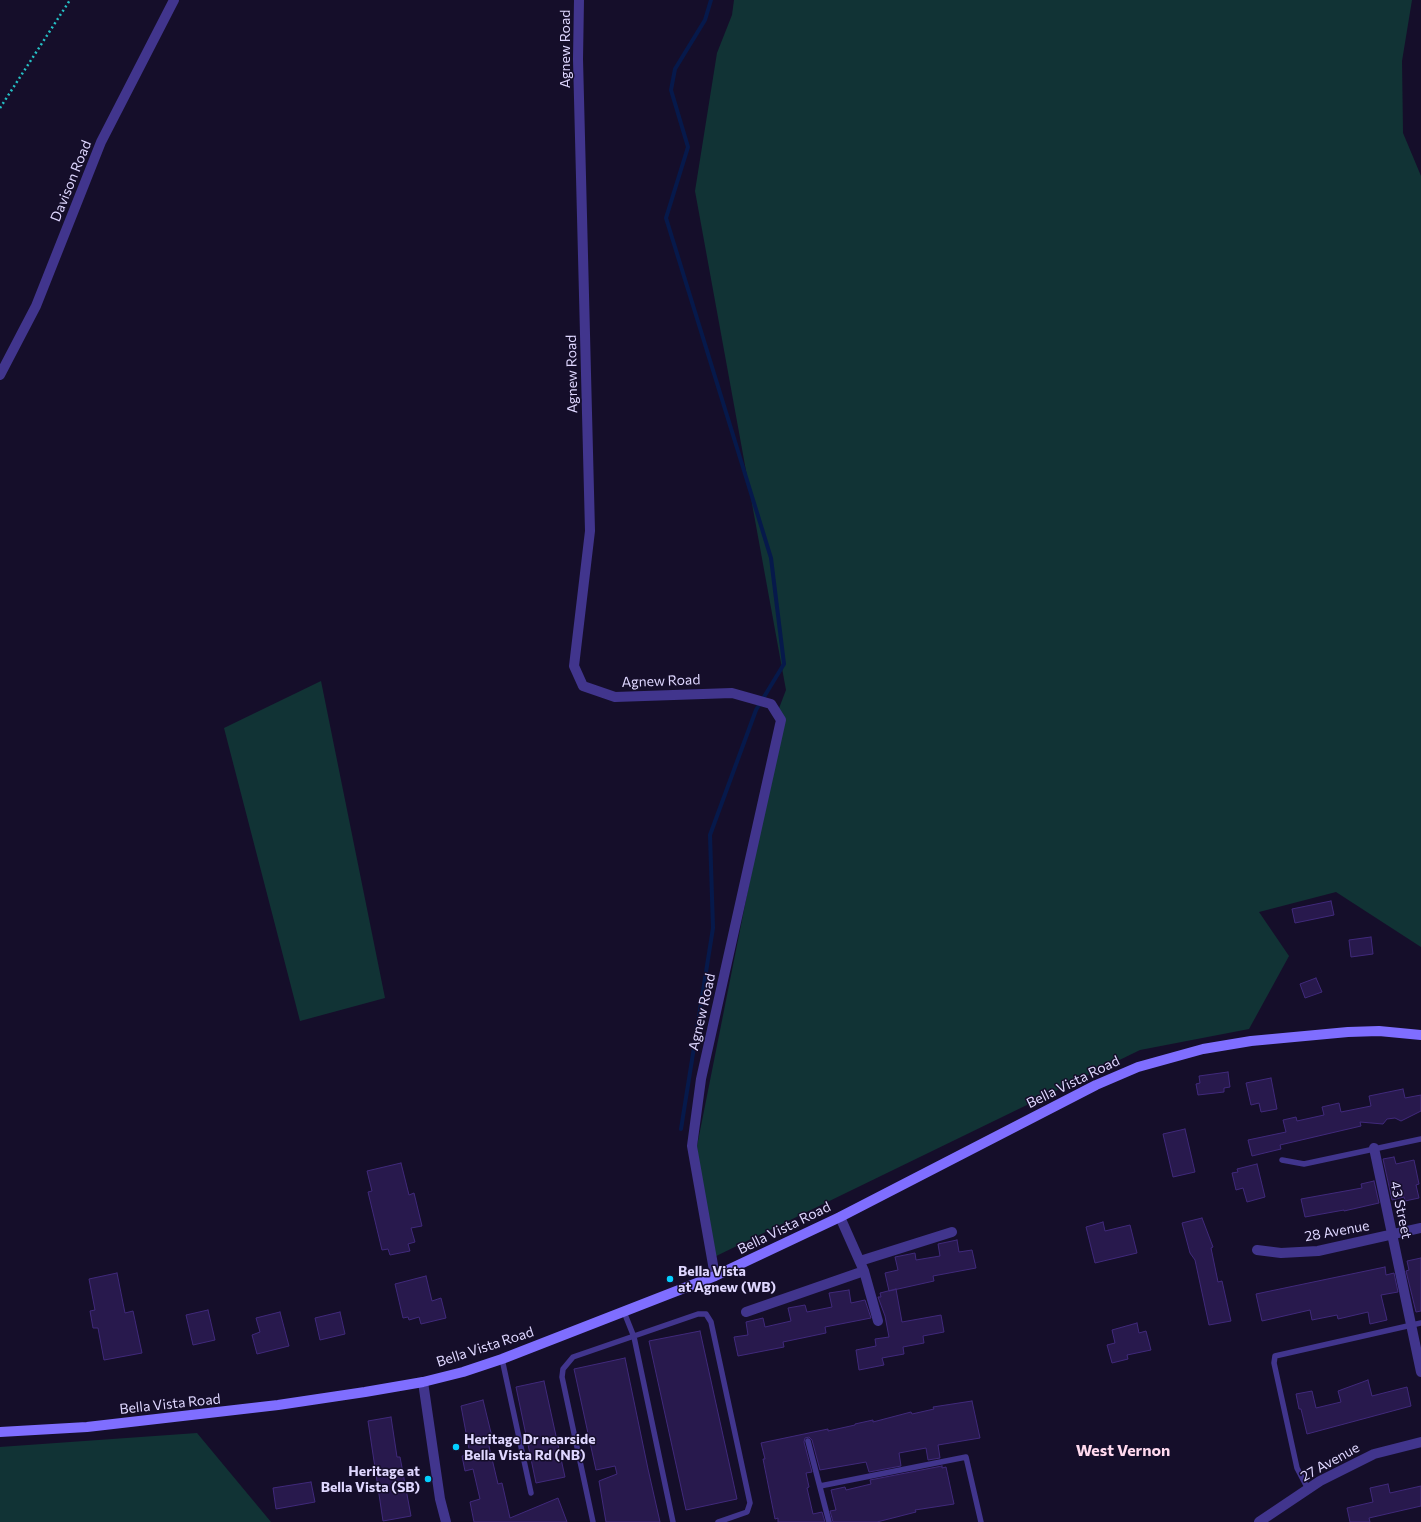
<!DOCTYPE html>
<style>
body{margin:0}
canvas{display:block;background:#150e2a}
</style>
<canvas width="1421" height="1522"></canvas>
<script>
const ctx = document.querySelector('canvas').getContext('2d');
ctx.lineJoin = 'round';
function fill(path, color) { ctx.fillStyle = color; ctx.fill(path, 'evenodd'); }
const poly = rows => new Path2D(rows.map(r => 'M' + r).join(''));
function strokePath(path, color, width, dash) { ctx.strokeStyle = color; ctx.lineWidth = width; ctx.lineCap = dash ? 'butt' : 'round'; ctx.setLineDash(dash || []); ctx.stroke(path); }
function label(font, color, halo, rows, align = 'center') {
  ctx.font = font + ' Commissioner,sans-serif'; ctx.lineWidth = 3; ctx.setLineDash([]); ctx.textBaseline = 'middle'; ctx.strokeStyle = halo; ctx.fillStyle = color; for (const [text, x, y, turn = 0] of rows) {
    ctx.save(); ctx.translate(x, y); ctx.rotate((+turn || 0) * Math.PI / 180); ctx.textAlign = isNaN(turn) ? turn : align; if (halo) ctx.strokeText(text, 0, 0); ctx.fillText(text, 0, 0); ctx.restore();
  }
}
fill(poly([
 [734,0,1412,0,1402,61,1403,133,1421,176,1421,947,1336,892,1259,912,1289,956,1249,1029,1140,1050,710,1259,697,1146,782,719,778,711,786,690,695,191,717,53,732,15],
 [321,681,385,998,300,1021,224,728],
 [197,1433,271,1522,0,1522,0,1447]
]), '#113335');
strokePath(poly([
 [681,1129,713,928,710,835,756,710,784,664,771,558,666,218,688,147,671,90,675,69,705,20,711,0]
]), '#06194b', 4);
const building = poly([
 [1331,901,1334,915,1295,923,1292,909,1331,901],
 [1371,937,1373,954,1351,957,1349,940,1371,937],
 [1316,978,1322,992,1305,998,1300,984,1316,978],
 [1228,1072,1230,1087,1224,1088,1224,1092,1198,1095,1196,1084,1200,1083,1199,1076,1228,1072],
 [1271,1078,1277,1109,1261,1112,1259,1103,1251,1105,1246,1083,1271,1078],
 [1403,1089,1405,1098,1421,1095,1421,1111,1401,1121,1395,1118,1387,1119,1383,1124,1360,1122,1361,1126,1280,1145,1281,1149,1252,1156,1248,1140,1286,1132,1283,1120,1296,1117,1297,1121,1324,1115,1322,1107,1339,1103,1341,1112,1371,1106,1369,1096,1403,1089],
 [1185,1129,1195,1172,1173,1177,1163,1134,1185,1129],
 [1394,1157,1396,1164,1414,1160,1419,1184,1416,1185,1419,1198,1405,1201,1404,1197,1392,1200,1383,1159,1394,1157],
 [401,1163,409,1195,414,1193,422,1226,411,1228,415,1242,408,1244,410,1251,390,1255,388,1249,382,1250,368,1192,372,1191,367,1171,401,1163],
 [1257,1164,1265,1197,1247,1202,1243,1188,1236,1190,1232,1173,1238,1172,1237,1169,1257,1164],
 [1374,1181,1379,1203,1344,1211,1344,1210,1305,1217,1301,1199,1362,1188,1361,1184,1374,1181],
 [1202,1218,1213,1247,1211,1248,1218,1282,1222,1281,1231,1321,1209,1325,1195,1260,1190,1253,1182,1223,1202,1218],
 [1103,1222,1105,1231,1130,1225,1137,1253,1095,1263,1086,1227,1103,1222],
 [957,1240,959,1252,972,1250,976,1268,933,1276,934,1281,889,1291,885,1273,898,1270,895,1257,915,1253,916,1260,940,1256,938,1244,957,1240],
 [1421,1258,1421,1311,1416,1312,1406,1271,1409,1270,1407,1261,1421,1258],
 [1385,1267,1386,1275,1394,1273,1398,1292,1381,1295,1387,1320,1370,1324,1368,1312,1338,1319,1337,1315,1312,1320,1310,1310,1262,1321,1256,1294,1385,1267],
 [117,1273,125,1313,133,1311,142,1353,104,1360,98,1328,93,1328,90,1311,95,1310,89,1279,117,1273],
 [426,1276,432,1301,441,1298,446,1318,421,1324,419,1317,409,1320,408,1317,403,1318,395,1284,426,1276],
 [896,1289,902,1322,941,1315,944,1332,923,1336,924,1343,903,1347,904,1354,882,1358,884,1365,859,1370,856,1350,876,1346,875,1339,889,1337,885,1316,878,1297,881,1297,880,1293,896,1289],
 [849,1290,851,1303,865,1300,871,1318,825,1327,826,1333,783,1342,784,1347,738,1356,734,1337,748,1335,746,1322,763,1318,765,1327,791,1321,788,1308,805,1305,807,1312,832,1307,829,1293,849,1290],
 [208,1310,215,1340,193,1345,186,1315,208,1310],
 [280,1312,289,1346,257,1354,252,1335,260,1332,256,1318,280,1312],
 [340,1312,345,1334,320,1340,315,1318,340,1312],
 [1137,1323,1139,1333,1146,1331,1151,1350,1127,1355,1128,1359,1112,1363,1107,1345,1115,1343,1112,1330,1137,1323],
 [700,1331,737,1499,686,1510,649,1341,700,1331],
 [625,1358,648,1469,660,1522,606,1522,599,1481,617,1474,615,1466,596,1470,574,1369,625,1358],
 [1368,1380,1372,1396,1407,1387,1411,1406,1307,1434,1301,1409,1299,1409,1296,1394,1312,1391,1316,1408,1341,1402,1338,1391,1368,1380],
 [544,1381,565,1477,536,1483,516,1387,544,1381],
 [483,1400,493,1441,488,1442,498,1484,502,1483,510,1518,558,1498,567,1522,474,1522,470,1502,480,1499,473,1469,465,1471,462,1456,470,1454,461,1406,483,1400],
 [972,1401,980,1438,938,1445,940,1458,928,1460,926,1448,899,1453,901,1466,869,1472,866,1462,820,1470,812,1440,809,1437,805,1438,804,1442,812,1472,806,1473,809,1487,807,1488,813,1514,822,1512,825,1522,778,1522,778,1518,775,1519,763,1459,765,1459,761,1443,828,1429,828,1431,855,1425,855,1424,873,1420,873,1422,911,1412,912,1414,934,1409,933,1407,972,1401],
 [391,1417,397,1457,400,1457,411,1516,383,1521,368,1421,391,1417],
 [942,1466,942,1468,946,1467,954,1504,915,1510,916,1512,877,1522,833,1522,830,1511,836,1510,831,1490,845,1487,846,1490,871,1484,870,1480,942,1466],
 [311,1482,315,1502,276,1509,273,1488,311,1482],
 [1388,1484,1390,1493,1421,1486,1421,1506,1369,1518,1370,1522,1350,1522,1347,1508,1373,1502,1370,1488,1388,1484]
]);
fill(building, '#28194d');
strokePath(building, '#40297b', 1);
strokePath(poly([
 [0,108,70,0]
]), '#25c0c5', 2.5, [2, 3]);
strokePath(poly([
 [1282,1160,1304,1164,1421,1139],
 [624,1312,634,1337,673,1522],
 [502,1359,531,1493],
 [808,1441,829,1522],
 [820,1486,966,1457,981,1522],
 [1308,1489,1297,1468,1274,1363,1275,1356,1421,1323],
 [593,1522,562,1377,563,1369,573,1357,698,1314,706,1314,711,1322,750,1503,747,1512,718,1522]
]), '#41358d', 5.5);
strokePath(poly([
 [579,0,578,59,590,531,574,666,583,686,615,697,732,693,771,704,781,720,701,1079,692,1146,715,1276],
 [0,375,36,306,101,142,174,0],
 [1374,1148,1421,1372],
 [840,1217,864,1271,878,1321],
 [1257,1250,1281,1253,1318,1251,1421,1228],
 [860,1261,952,1232],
 [746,1312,864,1271],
 [423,1382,440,1499,446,1522],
 [1259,1522,1320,1481,1374,1454,1421,1442]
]), '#41358d', 10);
strokePath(poly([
 [0,1432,87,1427,278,1405,365,1392,423,1382,463,1372,502,1359,715,1276,840,1217,1096,1085,1138,1067,1203,1049,1251,1041,1348,1032,1379,1031,1421,1035]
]), '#7f6eff', 10);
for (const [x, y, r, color] of [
 [670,1279,4,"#03cfff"],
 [456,1447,4,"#03cfff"],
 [428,1479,4,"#03cfff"]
]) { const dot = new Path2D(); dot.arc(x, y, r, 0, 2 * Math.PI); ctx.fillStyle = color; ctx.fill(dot); strokePath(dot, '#150e2a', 1.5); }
label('14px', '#dfd7ff', '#150e2a', [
 ["Agnew Road",565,49,-90],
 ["Davison Road",71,181,-68],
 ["Agnew Road",572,374,-91],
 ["Agnew Road",661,681,-2],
 ["Agnew Road",702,1012,-77],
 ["Bella Vista Road",1073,1082,-26],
 ["43 Street",1401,1210,78],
 ["Bella Vista Road",784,1228,-26],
 ["28 Avenue",1337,1231,-10],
 ["Bella Vista Road",485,1347,-18],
 ["Bella Vista Road",170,1404,-6],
 ["27 Avenue",1330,1462,-29]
]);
label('bold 14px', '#dfd7ff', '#150e2a', [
 ["Bella Vista",678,1271],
 ["at Agnew (WB)",678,1287],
 ["Heritage Dr nearside",464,1439],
 ["Bella Vista Rd (NB)",464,1455],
 ["Heritage at",420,1471,"right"],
 ["Bella Vista (SB)",420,1487,"right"]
], 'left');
label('bold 16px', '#ffd9ee', '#150e2a', [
 ["West Vernon",1123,1451]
]);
</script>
